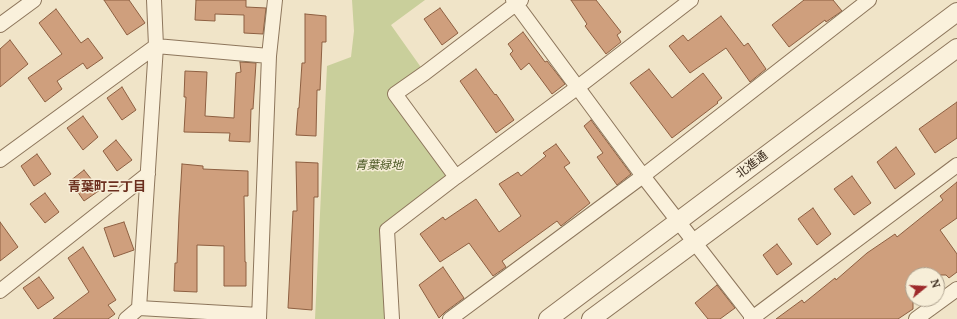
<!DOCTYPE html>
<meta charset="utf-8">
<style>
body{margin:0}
#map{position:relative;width:957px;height:319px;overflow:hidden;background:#f0e4c8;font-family:"PT Serif",serif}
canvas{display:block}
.north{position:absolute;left:905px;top:267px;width:40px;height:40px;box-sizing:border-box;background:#f7eed8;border:1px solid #ada18e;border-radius:50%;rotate:72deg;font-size:11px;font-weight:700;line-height:16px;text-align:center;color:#3d2e20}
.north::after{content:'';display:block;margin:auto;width:14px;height:18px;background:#9e2a2b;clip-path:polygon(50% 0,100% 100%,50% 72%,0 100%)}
</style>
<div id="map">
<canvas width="957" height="319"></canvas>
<div class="north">N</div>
</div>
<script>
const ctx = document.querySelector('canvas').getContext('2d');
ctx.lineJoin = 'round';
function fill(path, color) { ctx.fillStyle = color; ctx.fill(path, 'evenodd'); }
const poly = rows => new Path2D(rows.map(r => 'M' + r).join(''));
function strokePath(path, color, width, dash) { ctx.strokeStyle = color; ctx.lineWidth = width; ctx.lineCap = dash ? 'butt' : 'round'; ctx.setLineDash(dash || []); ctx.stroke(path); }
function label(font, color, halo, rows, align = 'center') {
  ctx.font = font + ' "PT Serif","Noto Sans JP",serif'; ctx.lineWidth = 3; ctx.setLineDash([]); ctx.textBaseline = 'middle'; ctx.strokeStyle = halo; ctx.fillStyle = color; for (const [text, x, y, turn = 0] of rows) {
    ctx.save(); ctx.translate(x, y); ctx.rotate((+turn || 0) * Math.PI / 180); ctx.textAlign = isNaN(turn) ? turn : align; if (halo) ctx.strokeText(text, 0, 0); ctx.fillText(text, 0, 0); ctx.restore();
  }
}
fill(poly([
 [352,0,425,0,391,25,425,73,395,94,456,177,387,230,392,319,315,319,327,66,351,57,354,31]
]), '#c9cf9b');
const building = poly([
 [104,0,129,0,145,23,127,35,104,0],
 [196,0,246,0,246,7,266,8,263,34,244,33,244,15,215,14,215,21,195,20,196,0],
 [571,0,596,0,621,32,617,35,621,42,606,54,585,26,587,24,571,0],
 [804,0,833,0,842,11,826,22,825,20,789,47,772,25,804,0],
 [440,8,458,33,442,45,424,19,440,8],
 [56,9,81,43,88,38,103,58,87,69,83,63,57,81,62,89,45,102,28,78,62,54,39,23,56,9],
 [305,14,326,16,326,42,322,42,320,90,317,90,316,136,296,135,298,108,299,108,302,63,305,63,305,14],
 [721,16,744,46,748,43,766,69,750,82,726,48,690,73,669,46,683,35,688,41,721,16],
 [523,32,545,62,547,61,565,84,552,94,529,63,521,70,510,54,513,51,508,44,523,32],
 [10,40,28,64,0,87,0,49,10,40],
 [240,62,256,63,253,109,251,109,250,142,229,141,230,133,184,132,186,97,184,97,185,71,207,72,205,116,234,118,236,73,241,72,240,62],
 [476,69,495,95,496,94,514,120,496,133,460,81,476,69],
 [649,69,672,98,703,73,722,98,717,102,718,103,672,138,630,83,649,69],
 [122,87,136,110,122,120,107,98,122,87],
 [957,102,957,138,935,153,919,129,957,102],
 [83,116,98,137,83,150,67,128,83,116],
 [591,120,631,174,617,185,597,157,603,153,584,126,591,120],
 [116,140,132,160,117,171,103,151,116,140],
 [556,144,570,163,564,167,590,203,561,226,557,221,502,261,506,267,493,276,469,243,440,262,420,234,443,217,445,220,476,199,499,232,521,216,499,184,518,172,521,176,546,156,543,153,556,144],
 [896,147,915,174,895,189,877,162,896,147],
 [37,154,51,174,34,186,21,166,37,154],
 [296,162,318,163,318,197,314,197,312,310,288,308,293,211,297,211,296,162],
 [182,164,203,166,203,169,248,171,248,196,244,196,245,262,246,262,246,286,224,286,224,246,197,245,197,292,174,291,175,263,177,263,179,215,182,164],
 [84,170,100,190,84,201,70,181,84,170],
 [852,176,871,203,854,215,834,189,852,176],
 [957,182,957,218,940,230,957,254,957,272,949,278,946,275,913,275,913,309,898,319,776,319,802,300,804,303,835,278,836,280,867,253,895,234,897,237,943,200,940,196,957,182],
 [45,193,59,212,45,223,30,204,45,193],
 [813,208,831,234,817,245,798,219,813,208],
 [0,222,18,247,0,261,0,222],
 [124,222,134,250,114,257,104,228,124,222],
 [777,244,792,264,777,275,763,255,777,244],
 [83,247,116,300,108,305,115,314,108,319,53,319,89,292,68,258,83,247],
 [443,267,464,298,445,312,439,318,419,285,443,267],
 [39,277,54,298,38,309,23,288,39,277],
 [717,285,735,308,720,319,708,319,695,303,717,285]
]);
fill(building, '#cf9f7d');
strokePath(building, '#8d5f41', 1);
const minor = poly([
 [513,0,643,176,754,319],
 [521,0,425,73,395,94,456,177,578,87,691,0],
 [0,25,34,0],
 [0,160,156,46,269,56],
 [0,291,148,174],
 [139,308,156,46,154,0],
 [126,319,139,308,259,315],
 [259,319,269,56,275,0],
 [392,319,387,230,456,177],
 [450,319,643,176,869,0],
 [751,319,957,165],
 [916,319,957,289]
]);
const tertiary = poly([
 [548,319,957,12],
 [591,319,957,48]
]);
strokePath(minor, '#8d765c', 16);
strokePath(tertiary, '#8d765c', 20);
strokePath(minor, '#faf1dc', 14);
strokePath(tertiary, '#faf1dc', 18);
label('12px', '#3d2e20', '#f7eed8', [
 ["北進通",752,165,-37]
]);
label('italic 12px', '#4d5a26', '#f7eed8', [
 ["青葉緑地",379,166]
]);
label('bold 13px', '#6b2e1e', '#f7eed8', [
 ["青葉町三丁目",107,187]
]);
</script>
